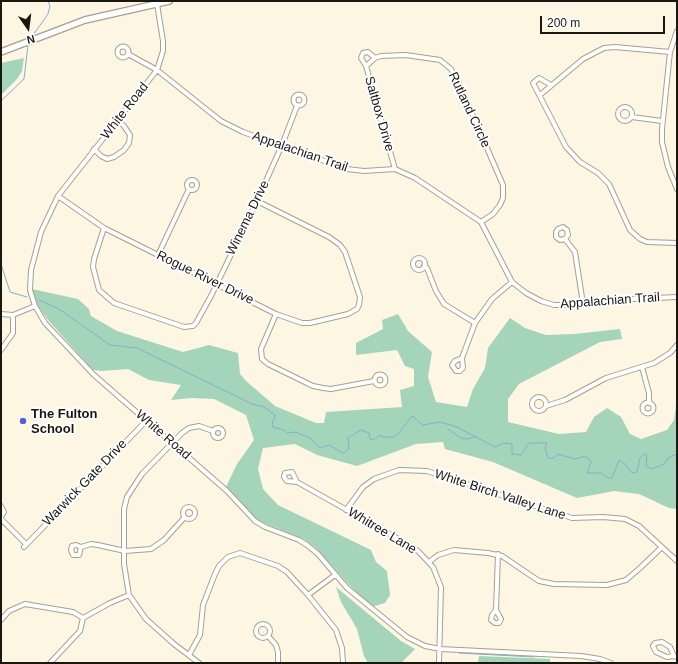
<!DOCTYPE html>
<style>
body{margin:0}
#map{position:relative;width:678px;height:664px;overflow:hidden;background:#fdf6e3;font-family:Helvetica,sans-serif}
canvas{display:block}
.frame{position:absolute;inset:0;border:2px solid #1a1711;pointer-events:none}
.north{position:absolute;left:8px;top:8px;width:40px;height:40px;-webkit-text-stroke:3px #fff;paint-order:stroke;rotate:166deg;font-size:11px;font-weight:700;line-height:16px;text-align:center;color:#1a1711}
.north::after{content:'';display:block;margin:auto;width:14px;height:18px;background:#1a1711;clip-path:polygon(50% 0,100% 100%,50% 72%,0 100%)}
.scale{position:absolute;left:540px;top:16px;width:125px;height:18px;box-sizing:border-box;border:2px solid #1a1711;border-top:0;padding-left:5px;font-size:12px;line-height:14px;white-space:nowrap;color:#1a1711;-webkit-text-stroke:3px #fff;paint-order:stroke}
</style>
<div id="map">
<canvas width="678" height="664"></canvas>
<div class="frame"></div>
<div class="north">N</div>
<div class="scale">200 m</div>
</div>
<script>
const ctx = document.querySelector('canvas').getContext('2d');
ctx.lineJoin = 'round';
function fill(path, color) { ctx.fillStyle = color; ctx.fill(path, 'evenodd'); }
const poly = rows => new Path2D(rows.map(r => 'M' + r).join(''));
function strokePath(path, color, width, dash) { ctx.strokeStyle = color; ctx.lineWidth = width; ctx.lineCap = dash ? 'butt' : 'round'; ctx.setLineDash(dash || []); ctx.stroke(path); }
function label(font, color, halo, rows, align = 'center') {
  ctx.font = font + ' Helvetica,sans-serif'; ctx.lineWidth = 4; ctx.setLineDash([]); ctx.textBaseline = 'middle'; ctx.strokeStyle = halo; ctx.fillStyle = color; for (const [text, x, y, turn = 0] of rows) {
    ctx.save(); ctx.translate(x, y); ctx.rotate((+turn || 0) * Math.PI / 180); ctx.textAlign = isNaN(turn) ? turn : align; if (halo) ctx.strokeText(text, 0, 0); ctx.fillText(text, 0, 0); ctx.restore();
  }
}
fill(poly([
 [24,58,22,71,17,79,1,95,1,63],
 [32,289,78,299,89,309,91,316,117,331,183,352,209,345,238,353,240,374,246,381,275,406,316,423,324,423,326,412,402,407,400,390,414,386,414,369,405,366,397,350,356,355,356,343,383,329,382,320,398,314,408,331,432,352,428,377,436,402,467,407,473,389,485,368,488,348,510,318,525,328,546,335,574,334,620,329,622,339,600,342,519,384,508,399,508,422,559,434,586,432,594,417,607,408,621,417,630,434,641,439,667,430,674,420,677,399,677,509,669,508,639,494,614,491,577,498,493,462,445,449,443,442,416,444,357,466,317,455,295,444,263,448,258,469,263,489,278,505,371,550,376,562,387,571,390,595,385,603,372,607,351,587,316,548,304,539,259,521,251,515,226,487,237,464,254,440,246,415,214,399,192,398,171,400,181,385,149,380,128,369,102,371,93,370,48,320,38,306],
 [336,587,401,641,415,649,401,663,368,663,364,656,357,629,341,602],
 [479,656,550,659,550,663,478,663]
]), '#a4d4ba');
strokePath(poly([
 [31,38,48,14,50,6,48,1],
 [1,101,24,79,28,45],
 [1,264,10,292,27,297],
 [39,300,59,309,110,345,137,348,252,404,264,407,275,415,272,425,273,427,284,430,287,433,295,432,310,438,320,448,329,445,343,453,345,452,349,449,348,438,361,430,369,433,370,439,373,440,381,435,382,437,393,437,398,434,412,416,423,425,440,422,457,427,495,447,504,443,512,444,512,454,521,455,529,443,547,443,545,448,548,458,554,458,558,454,575,459,586,456,591,462,587,473,601,473,608,478,612,478,619,460,625,464,632,473,637,472,640,458,644,454,647,455,646,466,652,469,664,464,669,457,677,454],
 [448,429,461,438,467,439,475,437],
 [459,653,534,657]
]), '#86aecf', 1);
const street = poly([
 [157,4,163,41,163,51,157,70,58,196,41,232,31,270,30,290,35,306,45,323,94,375,227,491,255,521,265,527,299,540,307,545,318,554,347,588,407,637,425,646,440,649,581,656,600,659,611,663],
 [677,31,670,52,662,129,662,142,668,167,677,189],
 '117.5 52a5.5 5.5 0 1 1 11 0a5.5 5.5 0 1 1-11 0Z',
 [128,54,157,70,221,121,243,132,347,169,364,171,395,169,415,178,481,222,512,282,526,293,541,301,554,305,563,305,634,299,677,297],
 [366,66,361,58,363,53,368,52,375,58],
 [551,85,539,78,533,83,566,147,580,162,598,173,609,184,630,230,640,239,647,242,677,243],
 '293.5 100a5.5 5.5 0 1 1 11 0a5.5 5.5 0 1 1-11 0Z',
 [540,95,583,59,604,48,615,47,670,52],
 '618 114a7 7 0 1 1 14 0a7 7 0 1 1-14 0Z',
 [632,117,662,121],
 [94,149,101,156,107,159,114,157,124,150,129,143,130,135,124,126,118,121],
 [395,169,366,66,375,58,381,56,406,55,440,60,451,69,458,81,503,185,503,198,500,205,493,214,481,222],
 '187 185a5 5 0 1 1 10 0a5 5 0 1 1-10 0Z',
 [58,196,104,228,276,314,302,323,310,323,348,314,357,309,359,305,360,297,345,252,340,245,329,237,257,201],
 [104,228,94,259,93,267,99,290,114,303,184,327,193,326,196,323,211,296,257,201,282,145,297,106],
 [565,239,568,235,567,230,563,227,558,229,556,232,556,237,560,240,565,239,575,252,583,304],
 [158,255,189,189],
 '413 264a6 6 0 1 1 12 0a6 6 0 1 1-12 0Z',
 [424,266,427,268,436,291,444,304,475,323],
 [1,314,13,315,35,306],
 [276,314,261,349,262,359,268,364,313,386,323,388,331,389,374,381],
 [1,350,13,333,13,315],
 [462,358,455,361,452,365,456,371,460,371,463,368,462,358,475,323,492,299,512,282],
 [642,367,649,393,649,403],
 '374.5 380a5.5 5.5 0 1 1 11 0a5.5 5.5 0 1 1-11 0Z',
 '532 404a7 7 0 1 1 14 0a7 7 0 1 1-14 0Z',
 '642.5 408a5.5 5.5 0 1 1 11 0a5.5 5.5 0 1 1-11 0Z',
 [546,406,565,400,606,378,654,363,670,353,677,345],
 '213 433a5 5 0 1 1 10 0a5 5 0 1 1-10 0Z',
 [297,482,292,472,285,473,284,477,287,481,297,482,404,542,418,551,433,567,441,587,439,663],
 [1,506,4,512,1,517],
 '183 513a6 6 0 1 1 12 0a6 6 0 1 1-12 0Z',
 [346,510,363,487,374,479,399,470,427,471,572,518,603,517,625,519,639,526,677,561],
 [1,519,26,544],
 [24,547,147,420],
 [81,547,79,555,73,555,71,550,72,546,76,545,81,547,91,544,98,545,125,551,151,549,164,540,184,518],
 [429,562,438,555,454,550,488,553,502,556,539,581,554,584,607,585,626,580,640,568,662,547],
 [308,595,336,630,342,648,343,663],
 [496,610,498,554],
 [496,610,501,619,499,623,495,623,491,620,492,615,496,610],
 [1,620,9,611,25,604,73,612,83,618,110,603,129,595],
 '256 631a7 7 0 1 1 14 0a7 7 0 1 1-14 0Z',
 [268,636,276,645,278,652,278,663],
 [189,655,200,635,203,605,215,574,219,566,228,557,240,553,278,566,287,572,308,595,335,575],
 [674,656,670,647,662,642,655,643,653,646,656,652,667,657,674,656,677,657],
 [50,663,80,631,83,618],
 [199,663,174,644,146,619,129,595,124,564,124,509,127,497,142,474,182,433,189,428,199,426,213,431]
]);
const secondary = poly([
 [1,52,85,20,169,1]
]);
strokePath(street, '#a6a08e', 6);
strokePath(secondary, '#a6a08e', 8);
strokePath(street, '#fff', 4);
strokePath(secondary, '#fff', 5.5);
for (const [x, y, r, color] of [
 [23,421,4,"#5f5ed6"]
]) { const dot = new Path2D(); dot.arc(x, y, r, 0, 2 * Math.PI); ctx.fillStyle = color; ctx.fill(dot); strokePath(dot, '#fff', 1.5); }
label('13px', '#1a1711', '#fff', [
 ["Rutland Circle",469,110,65],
 ["White Road",125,111,-52],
 ["Saltbox Drive",379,114,74],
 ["Appalachian Trail",300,152,19],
 ["Winema Drive",248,218,-64],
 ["Rogue River Drive",205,278,26],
 ["Appalachian Trail",610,301,-4],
 ["White Road",163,435,41],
 ["Warwick Gate Drive",85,483,-46],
 ["White Birch Valley Lane",500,495,18],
 ["Whitree Lane",382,531,31]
]);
label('bold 13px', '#1a1711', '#fff', [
 ["The Fulton",31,414],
 ["School",31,429]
], 'left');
</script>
